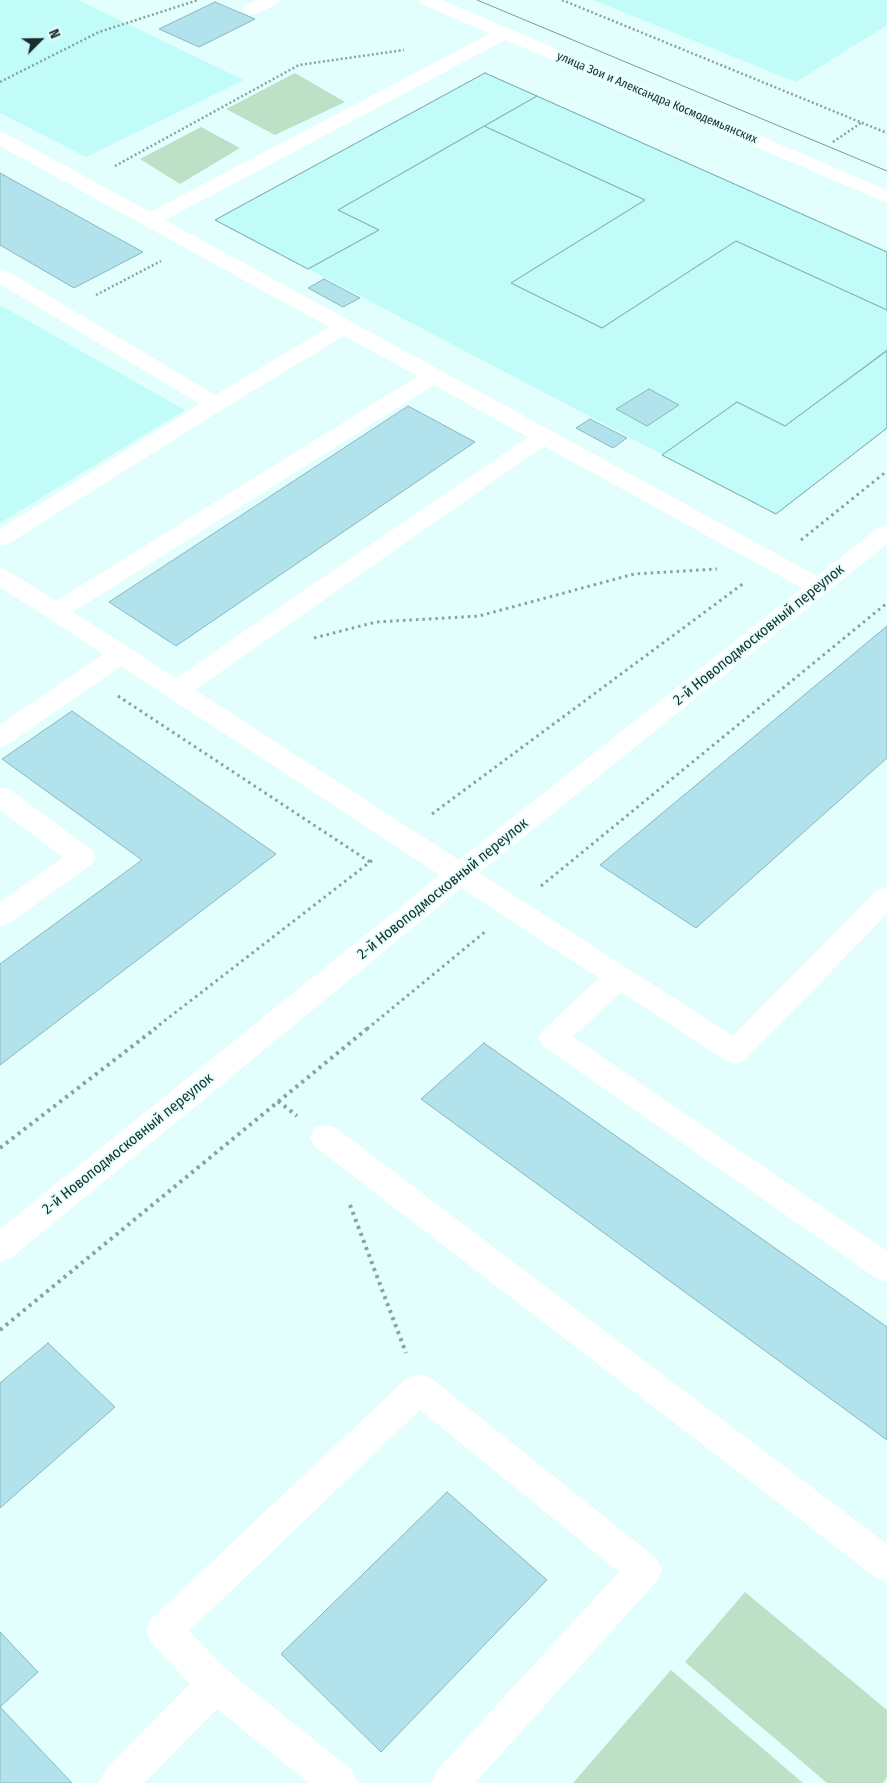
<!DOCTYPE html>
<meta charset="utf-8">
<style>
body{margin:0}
#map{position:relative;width:887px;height:1783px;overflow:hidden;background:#e2fffd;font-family:"Fira Sans Condensed",sans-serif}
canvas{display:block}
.north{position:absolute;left:15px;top:15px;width:50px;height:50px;-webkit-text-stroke:4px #e2fffd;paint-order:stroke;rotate:67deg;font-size:14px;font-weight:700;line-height:20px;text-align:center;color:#1a2d2c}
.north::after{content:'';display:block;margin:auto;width:18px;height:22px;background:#1a2d2c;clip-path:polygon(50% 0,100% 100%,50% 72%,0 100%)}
</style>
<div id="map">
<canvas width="887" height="1783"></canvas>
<div class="north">N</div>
</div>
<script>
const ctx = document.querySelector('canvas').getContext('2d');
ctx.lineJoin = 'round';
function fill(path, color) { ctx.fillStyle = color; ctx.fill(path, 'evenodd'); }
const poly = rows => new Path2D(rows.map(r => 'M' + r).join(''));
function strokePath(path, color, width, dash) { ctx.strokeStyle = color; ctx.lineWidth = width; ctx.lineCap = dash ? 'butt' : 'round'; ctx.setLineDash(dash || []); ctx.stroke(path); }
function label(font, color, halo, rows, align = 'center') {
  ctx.font = font + ' "Fira Sans Condensed",sans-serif'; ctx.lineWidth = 4; ctx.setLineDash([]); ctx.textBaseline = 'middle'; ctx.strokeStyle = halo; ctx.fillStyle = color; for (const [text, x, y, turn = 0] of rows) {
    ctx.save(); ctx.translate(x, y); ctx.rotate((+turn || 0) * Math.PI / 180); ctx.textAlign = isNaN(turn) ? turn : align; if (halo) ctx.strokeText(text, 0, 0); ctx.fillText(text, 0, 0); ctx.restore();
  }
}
fill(poly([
 [0,0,78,0,244,80,86,157,0,113],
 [593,0,887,0,887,25,796,82],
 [485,73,887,252,887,428,776,514,215,220],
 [0,305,185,410,0,523]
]), '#c1fcf9');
fill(poly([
 [295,73,345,102,275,135,226,109],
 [201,127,240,148,180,184,140,159],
 [745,1592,887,1710,887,1777,883,1783,827,1783,685,1662],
 [671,1670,803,1783,573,1783]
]), '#bde1c7');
const building = poly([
 [215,2,255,19,199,47,159,29,215,2],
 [485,73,887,252,887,310,736,241,602,328,511,283,645,200,484,126,338,210,379,230,308,269,215,220,485,73],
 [485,73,537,96,338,210,379,230,308,269,215,220,485,73],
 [537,96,887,252,887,310,736,241,602,328,511,283,645,200,484,126,537,96],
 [0,173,94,225,143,252,74,288,0,245,0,173],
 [324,279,360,298,343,307,308,288,324,279],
 [887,350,887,428,776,514,662,455,737,402,785,426,887,350],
 [887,351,887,428,776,514,662,455,737,402,785,426,887,351],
 [649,389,679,405,647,426,616,409,649,389],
 [408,406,475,442,176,646,109,602,408,406],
 [590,419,627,438,613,448,576,428,590,419],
 [887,626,887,758,696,928,600,865,887,626],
 [72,711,276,854,0,1065,0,964,142,860,2,759,72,711],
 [484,1043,887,1327,887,1440,421,1099,484,1043],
 [48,1343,115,1407,0,1508,0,1383,48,1343],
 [447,1492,547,1580,381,1752,281,1654,447,1492],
 [0,1632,38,1672,0,1707,72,1783,0,1783,0,1632]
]);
fill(building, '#b2e2eb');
strokePath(building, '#8ab7c0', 1);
strokePath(poly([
 [562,0,887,133],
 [0,82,99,32,198,0],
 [833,142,861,123],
 [115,166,299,65,404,50],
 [96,295,161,261]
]), '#89a1a0', 2.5, [2, 2.5]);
strokePath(poly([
 [801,540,887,471],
 [314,638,376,622,479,616,634,574,717,569],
 [118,696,370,862],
 [432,814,744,583],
 [541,886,887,603],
 [154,1029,374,859],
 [367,1029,486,931]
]), '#89a1a0', 3, [2.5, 4]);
strokePath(poly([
 [278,1101,297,1116],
 [0,1148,156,1028],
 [350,1205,406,1353],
 [0,1330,368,1028]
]), '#89a1a0', 4, [3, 4.5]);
fill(poly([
 [257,0,280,0,277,4,258,13,252,14,246,13,243,9,246,5,257,0],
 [505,28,511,29,514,33,511,37,165,220,817,576,879,527,887,525,887,544,479,873,733,1036,877,890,887,887,887,914,745,1060,735,1064,725,1060,621,992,573,1037,887,1251,887,1282,876,1278,543,1046,538,1038,543,1030,599,978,461,888,11,1258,0,1262,0,1229,440,875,121,666,9,744,0,747,0,725,103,654,0,587,0,568,8,571,56,601,418,376,344,336,223,409,8,544,0,546,0,529,200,404,0,284,0,269,7,271,215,395,329,327,0,146,0,132,7,134,150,212,499,29,505,28],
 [434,385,528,437,176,678,73,612,434,385],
 [544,446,802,588,459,860,195,690,544,446],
 [0,787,9,789,92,850,96,857,92,864,10,923,0,926,0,902,63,857,0,810,0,787],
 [325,1125,336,1128,887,1544,887,1582,875,1577,314,1146,310,1137,314,1128,325,1125],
 [419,1374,431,1378,656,1558,662,1570,656,1582,475,1783,431,1783,437,1770,619,1572,420,1410,189,1631,228,1671,352,1770,358,1783,309,1783,217,1709,144,1783,99,1783,105,1770,190,1684,151,1643,146,1631,151,1619,407,1378,419,1374]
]), '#fff');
fill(poly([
 [418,0,442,0,887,190,887,203,421,4,418,0]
]), '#fff');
strokePath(poly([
 [477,0,887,171]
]), '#809897', 1);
label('12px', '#1a2d2c', '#e2fffd', [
 ["улица Зои и Александра Космодемьянских",657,98,23]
]);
label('15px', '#1a2d2c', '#e2fffd', [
 ["2-й Новоподмосковный переулок",759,635,-39],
 ["2-й Новоподмосковный переулок",443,889,-39],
 ["2-й Новоподмосковный переулок",128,1144,-39]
]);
</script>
